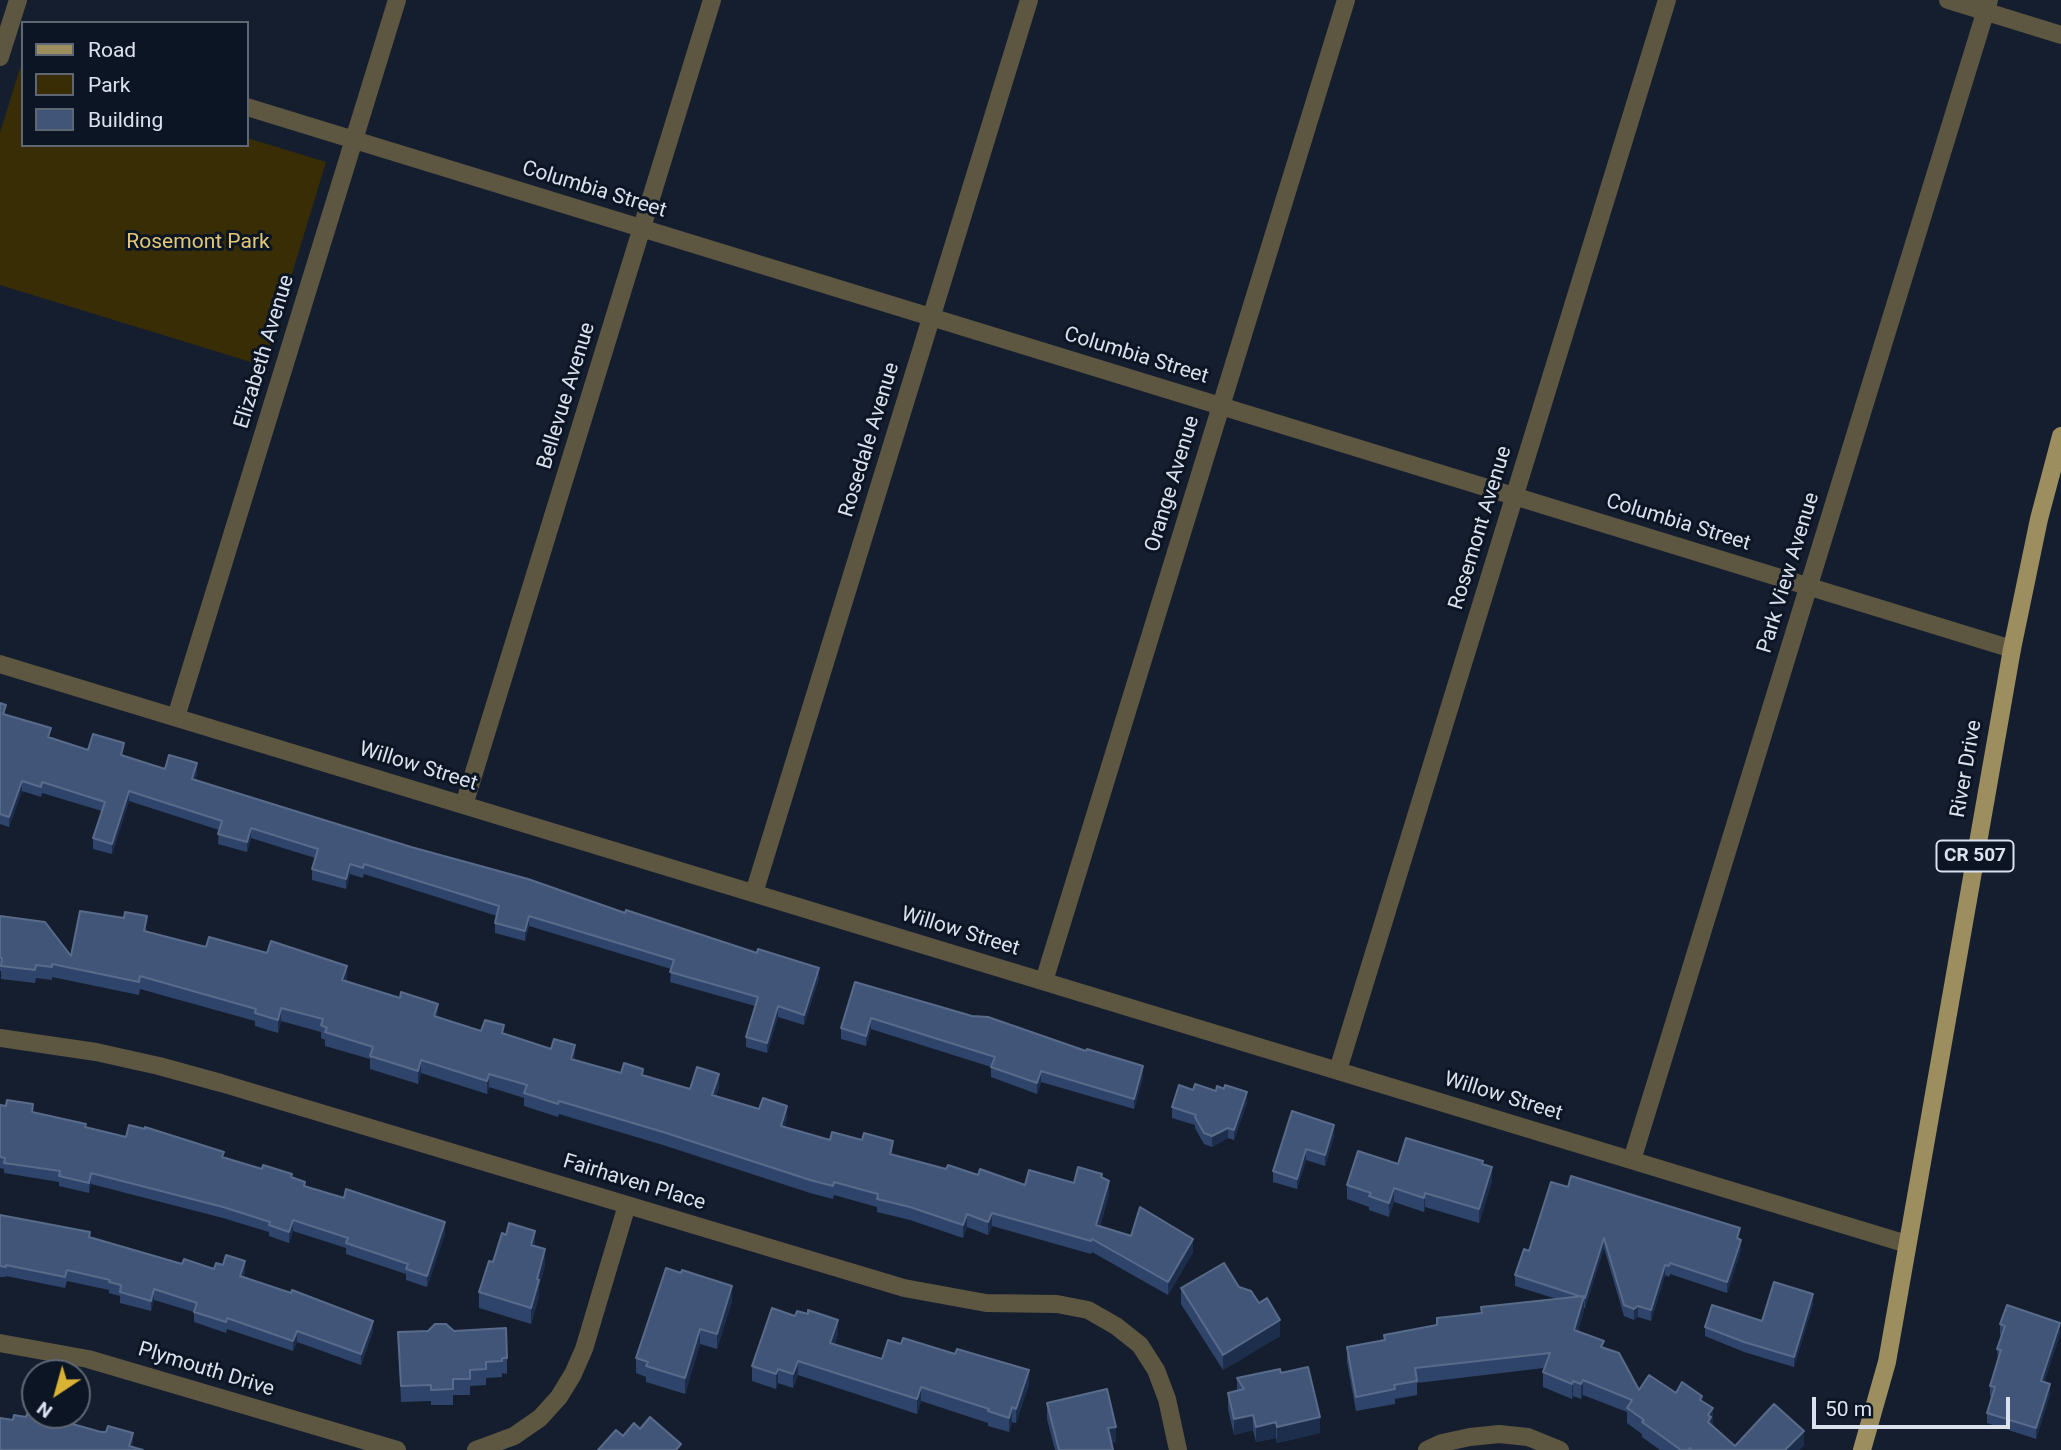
<!DOCTYPE html>
<style>
body{margin:0}
#map{position:relative;width:2061px;height:1450px;overflow:hidden;background:#151e2e;font-family:Roboto,sans-serif}
canvas{display:block}
.legend{position:absolute;left:21px;top:21px;width:228px;height:126px;box-sizing:border-box;background:#0c1524;border:2px solid #5f6774;margin:0;padding:9px 12px;list-style:none;font-size:21px;color:#dce2ed}
.legend li{display:flex;align-items:center;gap:14px;height:35px}
.legend b{width:35px;border:2px solid #5f6774}
.north{position:absolute;left:21px;top:1359px;width:70px;height:70px;box-sizing:border-box;background:#0c1524;border:2px solid #5f6774;border-radius:50%;rotate:216deg;font-size:19px;font-weight:700;line-height:28px;text-align:center;color:#dce2ed}
.north::after{content:'';display:block;margin:auto;width:24px;height:32px;background:#d9b334;clip-path:polygon(50% 0,100% 100%,50% 72%,0 100%)}
.scale{position:absolute;left:1812px;top:1397px;width:198px;height:32px;box-sizing:border-box;border:4px solid #dce2ed;border-top:0;padding-left:9px;font-size:21px;line-height:24px;white-space:nowrap;color:#dce2ed;-webkit-text-stroke:5px #0c1524;paint-order:stroke}
</style>
<div id="map">
<canvas width="2061" height="1450"></canvas>
<ul class="legend">
<li><b style="height:9px;background:#9d8e60"></b>Road</li>
<li><b style="height:19px;background:#392d05"></b>Park</li>
<li><b style="height:19px;background:#415578"></b>Building</li>
</ul>
<div class="north">N</div>
<div class="scale">50 m</div>
</div>
<script>
const ctx = document.querySelector('canvas').getContext('2d');
ctx.lineJoin = 'round';
function fill(path, color) { ctx.fillStyle = color; ctx.fill(path, 'evenodd'); }
const poly = rows => new Path2D(rows.map(r => 'M' + r).join(''));
function strokePath(path, color, width, dash) { ctx.strokeStyle = color; ctx.lineWidth = width; ctx.lineCap = dash ? 'butt' : 'round'; ctx.setLineDash(dash || []); ctx.stroke(path); }
function label(font, color, halo, rows, align = 'center') {
  ctx.font = font + ' Roboto,sans-serif'; ctx.lineWidth = 6; ctx.setLineDash([]); ctx.textBaseline = 'middle'; ctx.strokeStyle = halo; ctx.fillStyle = color; for (const [text, x, y, turn = 0] of rows) {
    ctx.save(); ctx.translate(x, y); ctx.rotate((+turn || 0) * Math.PI / 180); ctx.textAlign = isNaN(turn) ? turn : align; if (halo) ctx.strokeText(text, 0, 0); ctx.fillText(text, 0, 0); ctx.restore();
  }
}
fill(poly([
 [20,68,23,69,23,145,247,145,247,138,326,162,264,366,0,285,0,133]
]), '#392d05');
strokePath(poly([
 [1948,0,2061,35],
 [0,57,18,0],
 [247,107,2012,649],
 [0,664,1907,1244],
 [176,717,397,0],
 [464,805,712,0],
 [754,893,1029,0],
 [1044,981,1346,0],
 [0,1038,96,1052,159,1066,221,1083,904,1288,986,1303,1057,1304,1088,1310,1116,1326,1140,1345,1156,1370,1167,1399,1178,1450],
 [1338,1070,1667,0],
 [1632,1160,1989,0],
 [0,1343,88,1359,397,1450],
 [476,1450,514,1436,540,1418,559,1397,573,1374,584,1349,627,1205],
 [1427,1450,1442,1443,1470,1437,1499,1434,1528,1437,1560,1450]
]), '#5d5641', 18);
strokePath(poly([
 [1862,1450,1887,1362,2012,649,2039,519,2061,436]
]), '#9d8e60', 18);
fill(poly([
 [0,703,6,714,51,738,88,750,124,754,124,756,165,769,197,774,195,780,819,978,804,1025,778,1017,767,1053,746,1047,746,1037,755,1006,670,982,671,969,529,926,525,941,495,933,495,923,497,916,364,874,363,878,350,874,346,889,312,880,312,869,315,858,251,838,247,852,218,844,219,830,129,801,112,854,93,849,93,838,102,811,42,793,41,797,22,791,9,827,0,824],
 [0,916,71,956,147,929,146,932,206,947,347,979,346,982,438,1017,481,1031,504,1034,575,1058,575,1060,621,1073,643,1075,690,1089,719,1087,716,1096,787,1119,784,1127,830,1140,893,1155,946,1169,1025,1185,1074,1183,1102,1177,1109,1194,1100,1226,1193,1252,1168,1295,1092,1252,1091,1254,992,1226,988,1235,967,1227,963,1238,910,1220,877,1212,877,1207,834,1195,833,1199,810,1193,663,1145,559,1114,558,1117,524,1106,524,1098,489,1087,487,1094,421,1073,418,1084,370,1069,370,1059,325,1046,325,1040,321,1038,321,1032,281,1021,278,1033,255,1026,255,1021,140,989,139,995,52,977,52,980,36,978,35,983,1,979,1,971,0,971],
 [855,982,1143,1077,1134,1109,1041,1082,1037,1094,991,1077,991,1067,871,1029,866,1046,841,1039,841,1028],
 [1193,1090,1247,1102,1234,1140,1228,1138,1212,1147,1204,1144,1195,1128,1195,1125,1172,1118,1172,1107],
 [0,1105,33,1112,86,1128,126,1137,224,1157,292,1178,305,1187,445,1233,427,1287,406,1280,406,1274,346,1254,346,1248,293,1231,289,1243,269,1236,269,1232,223,1218,91,1184,89,1193,59,1186,59,1182,4,1173,4,1169,0,1168],
 [1292,1111,1334,1136,1325,1166,1306,1160,1297,1189,1273,1182,1273,1171],
 [1398,1164,1483,1165,1492,1181,1479,1223,1425,1207,1424,1212,1394,1202,1389,1217,1369,1210,1369,1207,1347,1199,1347,1185],
 [1551,1182,1740,1239,1741,1250,1727,1293,1670,1274,1669,1277,1665,1275,1651,1321,1638,1317,1634,1320,1624,1316,1604,1248,1585,1308,1584,1308,1578,1331,1604,1348,1639,1390,1676,1393,1702,1401,1713,1423,1711,1425,1735,1446,1804,1445,1799,1450,1660,1450,1642,1437,1642,1434,1627,1423,1627,1412,1583,1395,1581,1399,1573,1396,1572,1399,1543,1387,1543,1372,1544,1368,1417,1383,1417,1395,1395,1399,1395,1404,1356,1411,1347,1362,1347,1347,1384,1340,1384,1335,1437,1325,1437,1318,1481,1313,1481,1307,1557,1299,1515,1286,1515,1275,1529,1251],
 [0,1215,90,1238,182,1264,245,1272,243,1277,373,1331,361,1365,297,1342,293,1351,227,1329,226,1333,194,1322,194,1312,154,1300,151,1311,120,1303,120,1296,109,1293,109,1290,67,1281,65,1288,6,1276,6,1277,0,1277],
 [535,1246,545,1265,539,1286,539,1296,531,1324,479,1308,479,1292,493,1262],
 [1239,1287,1280,1336,1223,1370,1181,1304,1181,1288],
 [732,1301,717,1349,700,1344,685,1394,646,1382,646,1377,636,1373,636,1358],
 [1813,1304,1794,1367,1744,1352,1705,1336,1705,1327,1762,1321],
 [2000,1324,2060,1334,2044,1382,2050,1394,2036,1439,1987,1423,1987,1413,1992,1397,1990,1396,1990,1386,1998,1360,1997,1349,2002,1335,2000,1335],
 [454,1331,507,1358,507,1374,502,1373,502,1377,486,1378,486,1385,470,1386,470,1395,453,1395,453,1405,431,1405,431,1401,401,1402,398,1332],
 [838,1334,834,1345,882,1359,1029,1384,1016,1423,1012,1422,1009,1432,988,1426,988,1423,921,1401,917,1414,798,1375,793,1388,778,1383,776,1389,752,1381,752,1366],
 [1281,1373,1320,1433,1277,1443,1276,1438,1256,1442,1253,1430,1234,1435,1228,1409,1228,1393,1237,1391,1237,1378],
 [1047,1403,1116,1442,1111,1443,1113,1450,1055,1450,1047,1419]
]), '#2e446a');
fill(poly([
 [197,763,197,774,192,790,192,779],
 [22,781,22,791,9,827,9,817],
 [129,791,129,801,112,854,112,844],
 [251,828,251,838,247,852,247,842],
 [350,864,350,874,346,889,346,879],
 [529,916,529,926,525,941,525,931],
 [347,966,347,979,342,994,342,980],
 [819,968,819,978,804,1025,804,1015],
 [438,1004,438,1017,434,1016],
 [778,1006,778,1017,767,1053,767,1043],
 [281,1008,281,1021,278,1033,278,1020],
 [871,1018,871,1029,866,1046,866,1036],
 [575,1045,575,1058,571,1072,571,1059],
 [421,1060,421,1073,418,1084,418,1071],
 [1143,1066,1143,1077,1134,1109,1134,1099],
 [1041,1071,1041,1082,1037,1094,1037,1083],
 [489,1074,489,1087,487,1094,487,1081],
 [719,1074,719,1087,712,1108,712,1095],
 [1247,1092,1247,1102,1234,1140,1234,1130],
 [787,1106,787,1119,781,1139,781,1126],
 [1334,1125,1334,1136,1325,1166,1325,1155],
 [1228,1128,1228,1138,1212,1147,1212,1136],
 [893,1141,893,1154,890,1167,890,1154],
 [1306,1149,1306,1160,1297,1189,1297,1179],
 [1492,1167,1492,1181,1479,1223,1479,1209],
 [91,1173,91,1184,89,1193,89,1183],
 [1109,1181,1109,1194,1096,1238,1096,1225],
 [1394,1188,1394,1202,1389,1217,1389,1203],
 [1425,1193,1425,1207,1424,1212,1424,1198],
 [992,1213,992,1226,988,1235,988,1222],
 [967,1214,967,1227,963,1238,963,1225],
 [293,1220,293,1231,289,1243,289,1232],
 [445,1222,445,1233,427,1287,427,1276],
 [535,1231,535,1247,531,1245],
 [1604,1238,1604,1248,1585,1308,1585,1298],
 [1193,1239,1193,1252,1168,1295,1168,1282],
 [1741,1240,1741,1250,1727,1293,1727,1282],
 [545,1249,545,1265,539,1286,539,1296,531,1324,531,1308,537,1279],
 [245,1261,245,1272,240,1287,240,1276],
 [1665,1265,1665,1275,1651,1321,1651,1310],
 [732,1286,732,1301,717,1349,717,1334],
 [154,1289,154,1300,151,1311,151,1301],
 [1813,1294,1813,1304,1794,1367,1794,1357],
 [1584,1296,1584,1311,1574,1344,1574,1330],
 [1638,1306,1638,1317,1634,1320,1634,1309],
 [838,1320,838,1334,830,1358,830,1343],
 [1280,1320,1280,1336,1223,1370,1223,1355],
 [373,1321,373,1331,361,1365,361,1354],
 [2060,1323,2060,1334,2041,1392,2041,1381],
 [700,1329,700,1344,685,1394,685,1378],
 [297,1331,297,1342,293,1351,293,1341],
 [798,1361,798,1375,793,1388,793,1374],
 [778,1369,778,1383,776,1389,776,1374],
 [1029,1370,1029,1384,1016,1423,1016,1409],
 [1583,1380,1583,1395,1581,1399,1581,1384],
 [1573,1381,1573,1396,1572,1399,1572,1384],
 [2050,1384,2050,1394,2036,1439,2036,1428],
 [921,1387,921,1401,917,1414,917,1399],
 [1012,1407,1012,1422,1009,1432,1009,1418],
 [1713,1408,1713,1423,1711,1426,1708,1437,1708,1415],
 [1253,1415,1253,1430,1234,1435,1234,1419],
 [1320,1417,1320,1433,1277,1443,1277,1427],
 [1276,1422,1276,1438,1256,1442,1256,1427],
 [1116,1427,1116,1442,1108,1444,1108,1428],
 [1804,1431,1804,1445,1799,1450,1785,1450],
 [133,1433,133,1448,129,1446]
]), '#1c2e4c');
const building = poly([
 [0,703,6,705,3,714,51,728,48,737,88,750,93,734,124,743,121,755,165,769,169,755,197,763,192,779,411,847,528,879,625,913,626,910,757,953,758,949,819,968,804,1015,778,1006,767,1043,746,1037,758,997,670,972,674,960,529,916,525,931,495,923,499,906,364,864,363,868,350,864,346,879,312,869,318,849,251,828,247,842,218,834,222,821,129,791,112,844,93,838,105,802,42,782,41,787,22,781,9,817,0,814,0,703],
 [80,911,124,918,125,912,147,916,144,931,206,947,209,937,267,953,271,941,347,966,342,980,400,998,401,992,438,1004,434,1016,481,1031,485,1020,504,1025,502,1033,551,1049,554,1039,575,1045,571,1059,621,1073,624,1063,643,1069,642,1075,690,1089,697,1067,719,1074,712,1095,759,1109,763,1098,787,1106,781,1126,830,1140,832,1132,862,1140,864,1133,893,1141,890,1154,946,1169,948,1165,978,1175,980,1169,1025,1185,1029,1170,1074,1183,1078,1167,1102,1174,1101,1177,1109,1181,1096,1225,1131,1236,1140,1207,1193,1239,1168,1282,1092,1239,1091,1241,992,1213,988,1222,967,1214,963,1225,910,1207,877,1199,878,1194,834,1182,833,1186,810,1180,663,1132,559,1101,558,1104,524,1093,527,1085,489,1074,487,1081,421,1060,418,1071,370,1056,373,1047,325,1032,327,1028,321,1025,323,1019,281,1008,278,1020,255,1013,256,1009,140,976,139,982,52,964,52,967,36,965,35,970,1,966,2,958,0,958,0,916,45,922,71,956,80,911],
 [855,982,972,1016,988,1017,1086,1051,1087,1049,1143,1066,1134,1099,1041,1071,1037,1083,991,1067,995,1057,871,1018,866,1036,841,1028,855,982],
 [1195,1084,1216,1091,1217,1086,1224,1089,1225,1085,1247,1092,1234,1130,1228,1128,1212,1136,1204,1133,1195,1117,1196,1115,1172,1107,1179,1085,1193,1090,1195,1084],
 [7,1100,33,1104,32,1112,86,1124,85,1127,126,1137,129,1125,145,1129,145,1127,224,1152,222,1157,262,1169,263,1165,292,1174,291,1177,305,1182,304,1186,344,1198,346,1189,445,1222,427,1276,406,1269,408,1264,346,1243,348,1238,293,1220,289,1232,269,1225,270,1222,223,1207,91,1173,89,1183,59,1176,60,1171,4,1163,5,1158,0,1157,0,1105,6,1106,7,1100],
 [1292,1111,1334,1125,1325,1155,1306,1149,1297,1179,1273,1171,1292,1111],
 [1406,1138,1483,1161,1482,1164,1492,1167,1479,1209,1425,1193,1424,1198,1394,1188,1389,1203,1369,1196,1371,1193,1347,1185,1358,1151,1398,1164,1406,1138],
 [1571,1176,1740,1228,1737,1238,1741,1240,1727,1282,1670,1263,1669,1266,1665,1265,1651,1310,1638,1306,1634,1309,1624,1305,1604,1238,1585,1298,1584,1296,1582,1297,1515,1275,1524,1249,1529,1251,1551,1182,1568,1187,1571,1176],
 [0,1215,90,1232,89,1237,182,1264,184,1259,214,1269,216,1263,223,1265,226,1255,245,1261,240,1276,291,1293,292,1290,373,1321,361,1354,297,1331,293,1341,227,1318,226,1322,194,1312,197,1303,154,1289,151,1301,120,1292,121,1285,109,1282,110,1280,67,1270,65,1277,6,1265,6,1267,0,1266,0,1215],
 [509,1223,535,1231,531,1245,545,1249,537,1279,539,1280,531,1308,479,1292,489,1261,493,1262,502,1233,506,1235,509,1223],
 [1224,1263,1239,1287,1251,1291,1259,1303,1267,1298,1280,1320,1223,1355,1181,1288,1224,1263],
 [666,1268,681,1273,682,1270,732,1286,717,1334,700,1329,685,1378,646,1366,648,1362,636,1358,666,1268],
 [1774,1282,1813,1294,1794,1357,1744,1342,1705,1327,1712,1305,1762,1321,1774,1282],
 [1584,1296,1574,1330,1604,1341,1601,1347,1619,1353,1639,1390,1649,1375,1676,1393,1682,1382,1702,1396,1700,1400,1713,1408,1708,1415,1711,1417,1708,1422,1735,1446,1774,1404,1804,1431,1785,1450,1692,1450,1690,1448,1689,1450,1681,1450,1642,1422,1644,1420,1627,1408,1632,1400,1583,1380,1581,1384,1573,1381,1572,1384,1543,1372,1550,1353,1415,1368,1417,1381,1394,1385,1395,1389,1356,1397,1347,1347,1385,1340,1384,1335,1437,1325,1437,1318,1482,1313,1481,1307,1584,1296],
 [2007,1305,2060,1323,2041,1381,2050,1384,2036,1428,1987,1413,1995,1387,1990,1386,2001,1350,1997,1349,2005,1326,2000,1324,2007,1305],
 [772,1308,795,1316,797,1311,808,1314,808,1310,838,1320,830,1343,882,1359,888,1340,901,1344,903,1338,955,1354,957,1349,1029,1370,1016,1409,1012,1407,1009,1418,988,1411,989,1409,921,1387,917,1399,798,1361,793,1374,778,1369,776,1374,752,1366,772,1308],
 [435,1324,446,1324,454,1331,506,1328,507,1358,502,1358,502,1361,486,1362,486,1369,470,1370,470,1379,453,1379,453,1389,431,1390,431,1385,401,1386,398,1332,428,1331,435,1324],
 [1308,1367,1320,1417,1277,1427,1276,1422,1256,1427,1253,1415,1234,1419,1228,1393,1244,1389,1237,1378,1280,1369,1281,1373,1308,1367],
 [1107,1389,1116,1427,1108,1428,1113,1450,1059,1450,1047,1403,1107,1389],
 [27,1414,51,1418,101,1432,106,1432,108,1426,133,1433,129,1446,143,1450,0,1450,0,1418,13,1420,14,1415,26,1417,27,1414],
 [650,1417,681,1444,676,1450,598,1450,616,1430,623,1436,634,1423,640,1429,650,1417]
]);
fill(building, '#415578');
strokePath(building, '#596b8a', 2);
for (const [x, y, w] of [
 [1975,856,77]
]) { const box = new Path2D(); box.roundRect(x - w / 2, y - 15.5, w, 31, 5); ctx.fillStyle = '#0c1524'; ctx.fill(box); strokePath(box, '#dce2ed', 2); }
label('bold 19px', '#dce2ed', null, [
 ["CR 507",1975,856]
]);
label('21px', '#dce2ed', '#0c1524', [
 ["Columbia Street",594,190,17],
 ["Elizabeth Avenue",265,352,-73],
 ["Columbia Street",1136,356,17],
 ["Bellevue Avenue",567,396,-73],
 ["Rosedale Avenue",870,440,-73],
 ["Orange Avenue",1173,484,-73],
 ["Columbia Street",1678,523,17],
 ["Rosemont Avenue",1481,528,-73],
 ["Park View Avenue",1789,573,-73],
 ["Willow Street",418,767,17],
 ["River Drive",1967,769,-80],
 ["Willow Street",960,932,17],
 ["Willow Street",1503,1097,17],
 ["Fairhaven Place",634,1183,17],
 ["Plymouth Drive",206,1370,17]
]);
label('21px', '#e2c775', '#0c1524', [
 ["Rosemont Park",198,243]
]);
</script>
